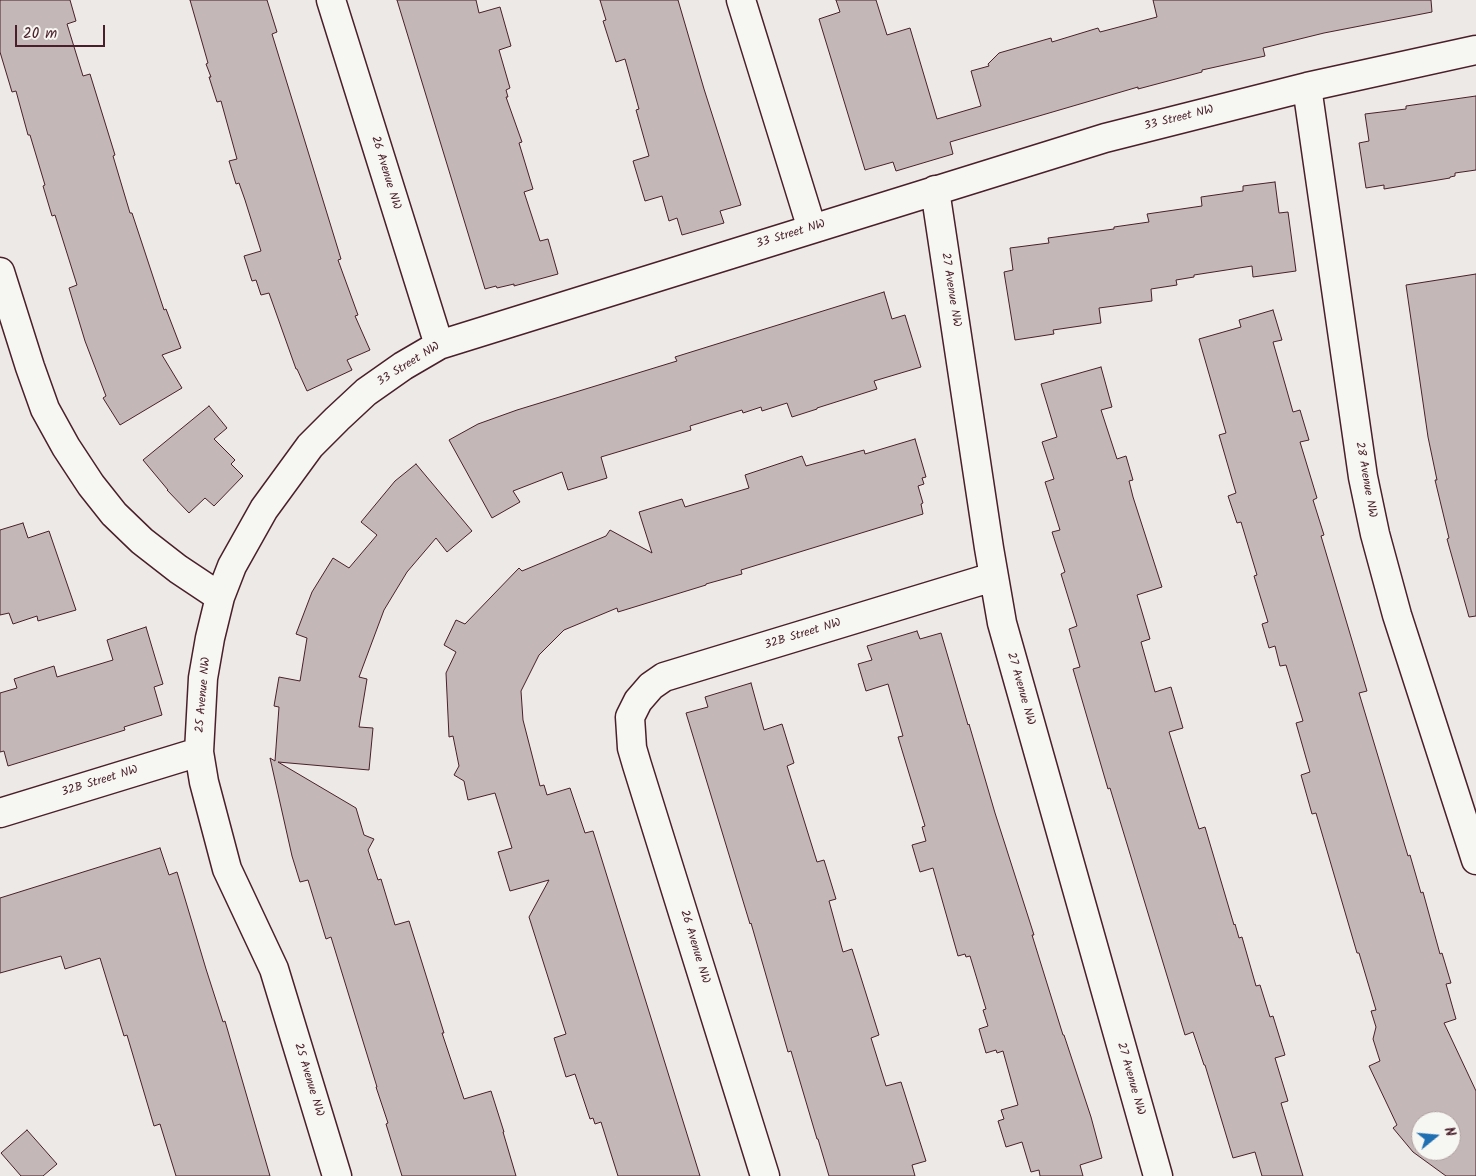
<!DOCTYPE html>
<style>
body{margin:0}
#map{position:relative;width:1476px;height:1176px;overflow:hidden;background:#ece9e6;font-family:Kalam,sans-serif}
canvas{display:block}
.north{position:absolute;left:1411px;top:1111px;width:50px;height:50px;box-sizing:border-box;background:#f6f6f2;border:1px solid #b1a0a2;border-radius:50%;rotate:73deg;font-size:14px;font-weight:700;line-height:20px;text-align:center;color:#4a1f2b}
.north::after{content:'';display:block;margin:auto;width:18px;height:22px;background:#1f6fb2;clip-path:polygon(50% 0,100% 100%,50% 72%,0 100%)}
.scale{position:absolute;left:15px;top:25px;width:90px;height:22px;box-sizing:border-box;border:2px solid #4a1f2b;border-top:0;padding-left:6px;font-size:15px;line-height:18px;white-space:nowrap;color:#4a1f2b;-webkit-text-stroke:4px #f6f6f2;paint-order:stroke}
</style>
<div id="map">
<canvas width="1476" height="1176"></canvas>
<div class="north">N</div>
<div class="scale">20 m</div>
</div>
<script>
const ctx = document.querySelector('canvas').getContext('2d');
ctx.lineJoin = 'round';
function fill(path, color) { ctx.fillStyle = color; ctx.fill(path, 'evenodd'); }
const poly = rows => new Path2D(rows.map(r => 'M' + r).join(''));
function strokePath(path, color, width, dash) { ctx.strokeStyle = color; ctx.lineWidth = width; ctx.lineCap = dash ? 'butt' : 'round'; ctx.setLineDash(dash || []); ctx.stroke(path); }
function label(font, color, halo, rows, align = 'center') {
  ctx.font = font + ' Kalam,sans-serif'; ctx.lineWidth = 4; ctx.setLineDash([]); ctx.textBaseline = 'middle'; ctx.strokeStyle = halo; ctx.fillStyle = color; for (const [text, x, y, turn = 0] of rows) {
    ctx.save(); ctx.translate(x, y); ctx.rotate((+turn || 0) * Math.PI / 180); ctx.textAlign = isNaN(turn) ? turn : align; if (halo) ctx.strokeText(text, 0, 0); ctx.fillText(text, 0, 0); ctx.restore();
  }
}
const building = poly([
 [0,0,70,0,76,21,67,24,83,76,90,74,115,155,113,156,130,213,132,213,164,310,166,309,181,348,162,355,182,388,120,425,103,398,106,396,85,341,69,288,77,285,55,215,52,216,43,186,45,185,30,135,28,135,16,91,12,92,0,52,0,0],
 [190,0,267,0,277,32,272,34,341,259,338,260,358,315,355,316,370,350,347,360,352,370,307,391,297,369,296,369,269,293,261,295,256,280,252,281,244,256,261,251,245,200,239,183,236,184,229,161,237,159,221,101,217,102,209,77,211,77,206,64,208,63,190,0],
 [397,0,476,0,479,13,500,7,511,46,499,50,510,88,506,90,508,97,506,97,522,142,519,143,533,189,524,192,540,241,548,239,558,274,514,286,514,284,497,288,496,286,485,289,397,0],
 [600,0,678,0,704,89,741,205,720,211,724,223,682,235,677,218,669,221,662,196,645,201,633,161,649,156,636,110,639,109,625,59,616,62,603,21,606,20,600,0],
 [836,0,876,0,887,35,910,28,937,119,981,106,971,71,989,66,988,64,999,53,1051,38,1052,42,1098,28,1100,32,1157,17,1153,0,1431,0,1432,12,1324,33,1263,48,1265,56,1202,70,1202,72,1138,89,1138,87,950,142,953,154,896,171,893,162,865,170,819,19,840,12,836,0],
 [1476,96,1476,170,1455,173,1455,176,1450,177,1450,178,1384,189,1384,185,1366,188,1359,143,1369,141,1365,114,1406,109,1406,106,1476,96],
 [1275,182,1279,213,1288,212,1296,271,1253,277,1252,266,1194,275,1194,277,1176,280,1177,285,1151,289,1152,301,1099,308,1101,323,1053,330,1054,334,1015,340,1004,272,1013,270,1010,248,1049,243,1048,238,1114,229,1114,227,1149,222,1147,214,1202,206,1201,197,1243,191,1243,186,1275,182],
 [1476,274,1476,616,1469,617,1447,539,1449,538,1435,480,1437,480,1428,437,1406,285,1476,274],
 [884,292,892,319,905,315,921,367,874,381,877,389,817,408,817,409,792,417,787,403,762,411,761,407,743,413,742,410,690,426,691,430,601,457,607,478,568,490,562,472,513,491,520,502,492,518,449,440,478,424,517,410,677,361,675,357,884,292],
 [1273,310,1282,340,1273,342,1293,412,1300,410,1309,440,1300,442,1317,498,1313,500,1324,535,1321,536,1367,691,1359,693,1408,856,1410,855,1421,893,1423,892,1440,954,1442,953,1451,983,1446,984,1456,1019,1444,1023,1476,1091,1476,1176,1446,1176,1413,1152,1393,1128,1397,1125,1369,1066,1380,1061,1373,1039,1376,1027,1371,1011,1376,1010,1359,953,1357,953,1316,813,1312,814,1301,775,1310,772,1296,723,1303,721,1286,665,1280,666,1275,646,1269,648,1262,624,1268,622,1254,576,1257,575,1241,522,1237,523,1228,496,1236,493,1219,435,1226,433,1199,339,1241,327,1239,320,1273,310],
 [1421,1121,1451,1121,1451,1151,1421,1151,1421,1121],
 [1101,367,1112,407,1101,410,1117,459,1126,456,1133,480,1129,481,1133,497,1162,587,1137,595,1150,639,1141,642,1155,692,1171,687,1183,728,1169,732,1199,829,1205,827,1234,925,1235,924,1239,938,1242,937,1256,986,1260,985,1270,1017,1273,1016,1285,1055,1275,1058,1288,1101,1281,1103,1303,1176,1262,1176,1255,1152,1233,1158,1205,1065,1204,1065,1193,1032,1185,1035,1110,788,1108,789,1073,669,1080,667,1069,629,1077,626,1061,574,1065,572,1052,532,1060,530,1045,482,1054,479,1042,442,1057,437,1041,384,1101,367],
 [209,406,227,428,214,439,235,460,231,464,243,476,214,506,205,498,189,513,167,490,168,490,143,460,209,406],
 [915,439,926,477,922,478,924,484,918,486,923,503,921,504,923,514,741,570,742,574,706,584,706,585,618,612,617,608,564,630,539,655,521,691,523,720,540,786,544,785,547,795,570,788,585,833,593,831,700,1176,618,1176,601,1122,595,1124,593,1118,590,1119,575,1074,566,1077,554,1038,566,1034,529,917,549,880,510,891,498,852,512,848,495,793,468,800,464,781,454,775,459,766,453,736,449,737,446,673,456,652,444,645,456,620,465,624,519,568,522,571,606,536,610,530,652,553,639,512,682,499,685,507,749,488,745,475,802,456,806,466,864,450,865,454,915,439],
 [416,464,472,531,447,552,436,538,407,572,384,610,359,677,367,679,359,727,373,728,369,770,278,762,356,808,364,835,374,839,368,850,378,880,381,879,395,925,409,921,444,1033,442,1033,464,1099,491,1091,504,1132,503,1132,516,1176,402,1176,386,1124,388,1123,376,1087,377,1087,331,937,326,939,308,880,300,882,292,856,270,758,275,761,279,707,274,706,279,677,300,681,307,638,296,634,312,592,333,558,349,568,377,535,361,522,395,481,416,464],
 [23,523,28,538,49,531,76,610,38,621,37,616,13,624,9,613,0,615,0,530,23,523],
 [146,627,163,684,154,687,162,715,124,727,125,730,8,766,4,751,0,752,0,693,17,688,14,679,54,666,57,677,113,660,107,640,146,627],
 [917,631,920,639,941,633,968,725,969,724,995,813,1034,935,1032,935,1063,1035,1064,1035,1091,1117,1102,1158,1080,1165,1083,1176,1040,1176,1039,1170,1031,1172,1022,1142,1006,1147,998,1121,1004,1119,1001,1110,1018,1105,1003,1051,997,1053,996,1050,986,1053,979,1029,988,1026,983,1010,986,1009,970,956,966,957,965,954,958,956,933,868,920,872,912,845,926,841,922,827,925,826,898,737,903,736,888,684,866,691,858,664,872,660,867,646,917,631],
 [751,683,764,730,782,724,794,763,787,766,817,862,824,860,836,899,829,901,843,952,852,949,879,1035,871,1038,886,1086,901,1082,926,1161,912,1165,915,1176,829,1176,818,1139,817,1139,791,1051,788,1052,751,923,750,924,686,713,708,707,705,697,751,683],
 [160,848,169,875,177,872,206,969,223,1022,225,1021,270,1176,176,1176,160,1124,154,1126,127,1035,124,1036,100,958,65,969,61,956,0,973,0,898,160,848],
 [27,1130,57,1164,43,1176,21,1176,1,1153,27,1130]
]);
fill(building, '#c4b7b7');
strokePath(building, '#4a1f2b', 1);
const minor = poly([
 [331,0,439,345],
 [741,0,812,229],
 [1307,87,1363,477,1375,534,1397,615,1476,860],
 [935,190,989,548,1002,623,1158,1176],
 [0,272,30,367,45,409,66,447,91,485,114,514,142,541,178,569,220,597],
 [0,813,199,752],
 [337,1176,274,969,227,869,204,782,199,752,203,678,210,638,220,597,232,566,264,509,310,446,337,419,366,392,403,366,439,345,1105,138,1307,87,1476,50],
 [765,1176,637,765,632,748,630,717,638,701,651,686,664,677,993,577]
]);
strokePath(minor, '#4a1f2b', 31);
strokePath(minor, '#f6f6f2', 28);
label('12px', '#4a1f2b', '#f6f6f2', [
 ["33 Street NW",1179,119,-14],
 ["26 Avenue NW",385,173,73],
 ["33 Street NW",791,235,-17],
 ["27 Avenue NW",950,290,81],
 ["33 Street NW",409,365,-32],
 ["28 Avenue NW",1365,480,80],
 ["32B Street NW",803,635,-17],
 ["27 Avenue NW",1020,689,74],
 ["25 Avenue NW",204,695,-85],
 ["32B Street NW",100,782,-17],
 ["26 Avenue NW",694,947,73],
 ["27 Avenue NW",1130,1079,74],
 ["25 Avenue NW",308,1080,73]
]);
</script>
